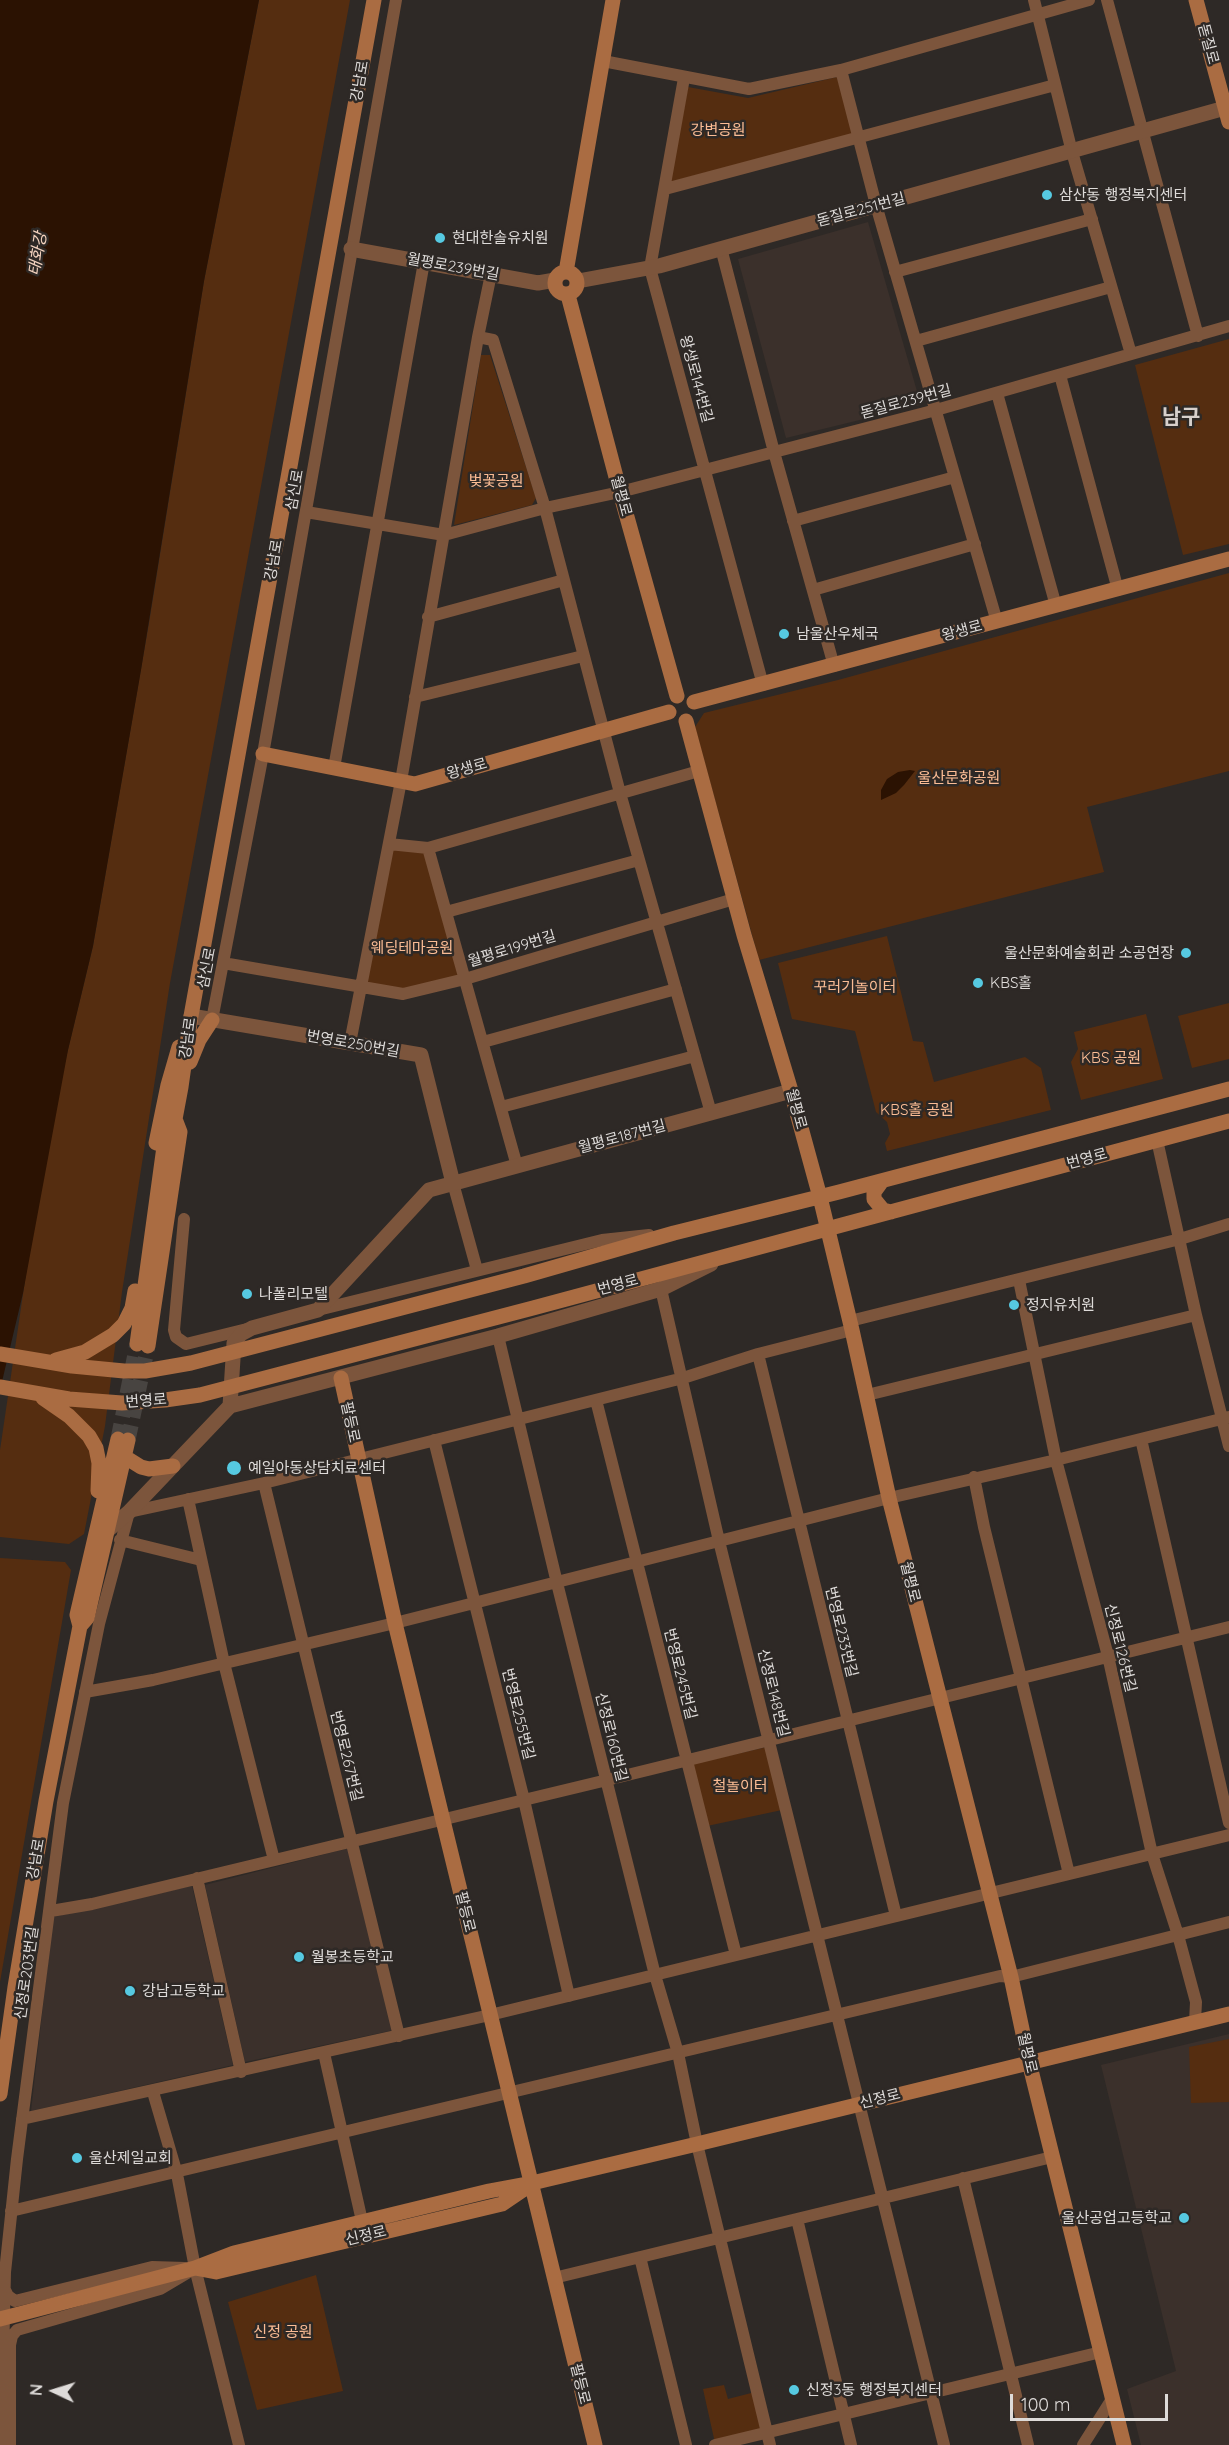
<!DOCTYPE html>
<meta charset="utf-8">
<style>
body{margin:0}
#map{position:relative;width:1229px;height:2445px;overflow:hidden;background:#2e2926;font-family:Quicksand,sans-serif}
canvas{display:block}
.north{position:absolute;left:24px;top:2361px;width:60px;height:60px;-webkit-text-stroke:4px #2e2926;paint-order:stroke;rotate:274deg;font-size:16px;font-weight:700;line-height:24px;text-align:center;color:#dedbd9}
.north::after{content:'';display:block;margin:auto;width:21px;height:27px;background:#dedbd9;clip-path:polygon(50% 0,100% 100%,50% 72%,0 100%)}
.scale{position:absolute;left:1010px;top:2394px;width:158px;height:27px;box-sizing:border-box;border:3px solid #dedbd9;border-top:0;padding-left:8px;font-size:18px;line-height:21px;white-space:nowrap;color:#dedbd9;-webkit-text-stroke:4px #2e2926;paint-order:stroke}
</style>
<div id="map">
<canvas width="1229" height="2445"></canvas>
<div class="north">N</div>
<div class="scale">100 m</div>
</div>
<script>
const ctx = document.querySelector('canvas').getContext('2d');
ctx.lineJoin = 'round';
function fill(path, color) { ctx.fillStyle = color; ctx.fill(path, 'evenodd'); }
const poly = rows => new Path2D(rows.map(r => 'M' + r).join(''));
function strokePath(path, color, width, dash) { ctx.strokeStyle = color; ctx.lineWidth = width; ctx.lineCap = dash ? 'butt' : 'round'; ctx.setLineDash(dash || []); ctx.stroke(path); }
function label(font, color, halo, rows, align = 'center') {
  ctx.font = font + ' Quicksand,"Noto Sans KR",sans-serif'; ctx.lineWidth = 5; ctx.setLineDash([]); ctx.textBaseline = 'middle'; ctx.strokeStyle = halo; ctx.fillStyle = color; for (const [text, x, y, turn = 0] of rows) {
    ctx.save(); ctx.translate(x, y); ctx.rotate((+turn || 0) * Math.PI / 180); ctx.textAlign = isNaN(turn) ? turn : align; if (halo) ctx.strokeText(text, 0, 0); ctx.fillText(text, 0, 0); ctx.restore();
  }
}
fill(poly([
 [868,222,921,405,786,438,738,259],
 [349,1848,394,2030,245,2062,205,1885],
 [192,1886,233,2065,31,2111,53,1917],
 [1229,2034,1229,2445,1141,2445,1127,2389,1176,2371,1101,2065]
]), '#3b302b');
fill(poly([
 [259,0,350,0,170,983,122,1292,105,1426,84,1534,69,1544,0,1537,0,1450,45,1145,93,946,149,623,204,281],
 [837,77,853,134,670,182,688,87,748,98],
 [1229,339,1229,544,1183,555,1135,365],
 [481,355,490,355,536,498,532,505,454,525],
 [1229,573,1229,771,1087,807,1104,872,759,960,695,727,704,713,838,680],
 [389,844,428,848,465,979,403,994,361,987],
 [887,936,913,1041,923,1042,934,1082,1025,1057,1041,1068,1051,1110,887,1151,885,1143,890,1134,887,1122,876,1112,855,1031,792,1019,778,963],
 [1229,1003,1229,1059,1192,1068,1178,1016],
 [1146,1014,1163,1079,1081,1100,1071,1062,1078,1049,1074,1032],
 [0,1558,65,1562,71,1570,0,1982],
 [767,1747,782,1810,707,1826,692,1764],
 [1229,2039,1229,2102,1191,2103,1189,2047],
 [316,2275,343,2391,257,2410,228,2302],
 [724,2385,728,2399,755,2392,764,2431,715,2443,703,2389]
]), '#552d10');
fill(poly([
 [0,0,259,0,204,281,141,670,93,946,68,1050,23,1293,0,1390],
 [910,770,915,771,904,785,896,793,881,800,881,790,887,779,898,772]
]), '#2b1202');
strokePath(poly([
 [118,1439,137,1344],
 [128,1440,148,1346]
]), '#484441', 15, [15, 8]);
strokePath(poly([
 [1034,0,1072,152,1131,354],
 [1107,0,1198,336],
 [603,61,749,89,841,70,1089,0],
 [841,70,876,205,997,622],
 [684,78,650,268,763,685],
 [665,189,1055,85],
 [721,248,774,452,834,666],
 [895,272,1092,219],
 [478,337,493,340,545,508,620,793,711,1113],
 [916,341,1111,287],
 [1060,375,1118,590],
 [997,393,1056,606],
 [306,512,444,535,545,508,620,492,936,410,1229,326],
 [793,521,955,477],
 [813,590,975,544],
 [428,617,564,580],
 [415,697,583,656],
 [334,768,424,262],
 [389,844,428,848,699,771],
 [428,848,517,1166],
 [446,912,639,860],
 [223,963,403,994,465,979,734,899],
 [212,1020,263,754,396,0],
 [483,1042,676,989],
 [350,1043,401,781,478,337,491,274],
 [501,1107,695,1056],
 [1157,1140,1196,1315,1229,1446],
 [453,1183,477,1270],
 [184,1219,174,1330,176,1337,186,1344,247,1329],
 [1019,1280,1056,1460,1108,1656,1152,1854,1178,1935,1196,2002,1195,2022],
 [661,1289,719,1541,944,2445],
 [318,1310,602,1240,649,1235],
 [850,1321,1180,1239,1229,1224],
 [498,1336,557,1583,655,1975,678,2053,697,2144,770,2445],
 [758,1354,896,1916],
 [867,1395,1196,1315],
 [596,1400,736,1955],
 [1141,1439,1229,1823],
 [434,1440,524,1800,569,1996],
 [974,1477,984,1527,1069,1874],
 [264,1483,399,2036],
 [188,1499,224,1663,274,1860],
 [120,1540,201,1560],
 [85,1692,153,1680,395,1623,889,1498,1056,1460,1229,1417],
 [197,1878,241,2072],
 [51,1911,92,1904,607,1780,1229,1627],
 [324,2053,362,2221],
 [153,2092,177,2174,195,2268,239,2445],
 [22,2119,490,2015,1229,1835],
 [963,2178,1028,2445],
 [11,2211,1000,1976,1011,1977,1229,1922],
 [797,2219,851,2445],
 [640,2257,686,2445],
 [554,2278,1052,2157],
 [4,2288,8,2296,15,2301,152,2267,185,2268],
 [1,2445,5,2272,17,2159,63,1803,99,1624,129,1512,264,1483,683,1378,758,1354,852,1330],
 [10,2445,10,2345,12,2336,17,2330,160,2289,187,2273],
 [715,2445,1101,2352],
 [1083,2445,1112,2399]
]), '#7c553c', 12);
strokePath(poly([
 [351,249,538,283,555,280],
 [578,281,659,266,1225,108],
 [191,1016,421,1055,453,1183],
 [711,1264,661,1289,498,1336,230,1406,234,1343,241,1334,252,1328,318,1310,429,1190,791,1091],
 [101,1536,129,1512,230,1406]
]), '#7c553c', 15);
strokePath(poly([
 [1196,0,1229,122],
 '555 283a11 11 0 1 1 22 0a11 11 0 1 1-22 0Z',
 [566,272,613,0],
 [568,295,620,492,677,696],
 [694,702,1229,559],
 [686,721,744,935,791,1091,820,1197,852,1330,889,1498,1011,1977,1029,2062,1124,2445],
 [263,754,415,784,669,712],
 [190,1062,199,1040,212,1020],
 [156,1143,168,1085,179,1047],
 [882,1181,874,1192,874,1199,883,1210,891,1212],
 [137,1344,166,1132,175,1119,181,1087,191,1016,374,0],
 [148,1346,180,1132,175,1119],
 [0,1354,72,1366,124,1371,145,1371,191,1363,524,1276,674,1233,839,1192,1229,1089],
 [56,1360,85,1352,113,1335,124,1324,132,1308,135,1291],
 [341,1378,395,1623,595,2445],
 [0,1387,69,1399,122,1403,165,1400,200,1395,533,1308,1229,1121],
 [43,1398,69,1416,89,1436,96,1448,99,1463,98,1491],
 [125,1457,141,1467,149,1469,173,1466],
 [80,1626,87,1618,128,1440],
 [0,2094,15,1987,46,1801,80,1626,77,1615,118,1439],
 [195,2268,216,2272,502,2204,527,2187],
 [0,2319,195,2268,234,2253,489,2191,532,2183,697,2144,1229,2014]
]), '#aa6c42', 15);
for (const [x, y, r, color] of [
 [1047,195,6,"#56c9e1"],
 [440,238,6,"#56c9e1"],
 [784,634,6,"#56c9e1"],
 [1186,953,6,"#56c9e1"],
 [978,983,6,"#56c9e1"],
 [247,1294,6,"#56c9e1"],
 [1014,1305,6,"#56c9e1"],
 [234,1468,8,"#56c9e1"],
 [299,1957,6,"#56c9e1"],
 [130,1991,6,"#56c9e1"],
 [77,2158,6,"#56c9e1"],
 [1184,2218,6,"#56c9e1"],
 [794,2390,6,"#56c9e1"]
]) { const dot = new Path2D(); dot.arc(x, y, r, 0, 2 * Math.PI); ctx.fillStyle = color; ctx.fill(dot); strokePath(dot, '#2e2926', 2); }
label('15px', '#dedbd9', '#2e2926', [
 ["돋질로",1208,44,75],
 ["강남로",360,81,-80],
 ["돋질로251번길",861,210,-15],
 ["월평로239번길",453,267,10],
 ["왕생로144번길",696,379,75],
 ["돋질로239번길",906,402,-15],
 ["삼신로",295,490,-80],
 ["월평로",621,496,75],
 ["강남로",274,560,-80],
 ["왕생로",962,631,-15],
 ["왕생로",467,769,-16],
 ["월평로199번길",512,949,-17],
 ["삼신로",207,968,-79],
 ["강남로",188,1038,-82],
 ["번영로250번길",353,1044,10],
 ["월평로",796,1109,75],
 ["월평로187번길",622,1137,-15],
 ["번영로",1087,1159,-15],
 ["번영로",618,1285,-15],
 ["번영로",146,1401,-4],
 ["팔등로",350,1422,78],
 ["월평로",910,1582,76],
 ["번영로233번길",841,1632,76],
 ["신정로126번길",1120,1648,76],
 ["번영로245번길",680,1674,76],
 ["신정로148번길",773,1693,76],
 ["번영로255번길",518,1714,76],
 ["신정로160번길",611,1737,76],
 ["번영로267번길",346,1756,76],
 ["강남로",36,1859,-80],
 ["팔등로",465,1912,76],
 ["신정로203번길",27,1973,-82],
 ["월평로",1027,2053,77],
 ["신정로",880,2099,-14],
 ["신정로",366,2236,-13],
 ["팔등로",580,2384,76]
]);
label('15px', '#fbbc94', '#2e2926', [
 ["강변공원",718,130],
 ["벚꽃공원",496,481],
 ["울산문화공원",959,778],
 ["웨딩테마공원",412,948],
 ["꾸러기놀이터",855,987],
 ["KBS 공원",1111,1058],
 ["KBS홀 공원",917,1110],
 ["철놀이터",740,1786],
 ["신정 공원",283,2332]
]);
label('15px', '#dedbd9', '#2e2926', [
 ["삼산동 행정복지센터",1059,195],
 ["현대한솔유치원",452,238],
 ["남울산우체국",796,634],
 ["울산문화예술회관 소공연장",1174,953,"right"],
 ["KBS홀",990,983],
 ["나폴리모텔",259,1294],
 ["정지유치원",1026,1305],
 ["예일아동상담치료센터",248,1468],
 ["월봉초등학교",311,1957],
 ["강남고등학교",142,1991],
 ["울산제일교회",89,2158],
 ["울산공업고등학교",1172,2218,"right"],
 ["신정3동 행정복지센터",806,2390]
], 'left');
label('italic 16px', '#f5d4c0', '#2e2926', [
 ["태화강",38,254,-81]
]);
label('bold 21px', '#d7d0cc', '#2e2926', [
 ["남구",1181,418]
]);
</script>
